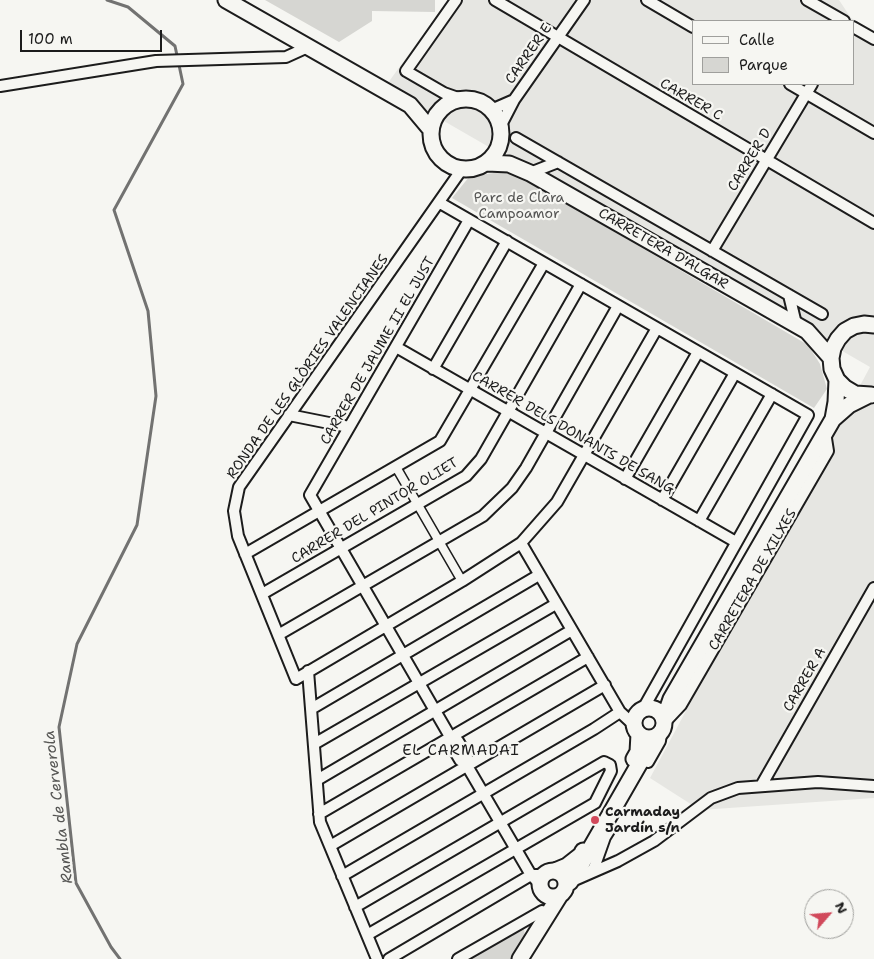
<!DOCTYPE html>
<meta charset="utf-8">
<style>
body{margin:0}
#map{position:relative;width:874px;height:959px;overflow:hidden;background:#f6f6f2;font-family:"Shantell Sans",sans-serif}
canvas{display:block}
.legend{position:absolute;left:692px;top:20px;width:162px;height:65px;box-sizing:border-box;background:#f6f6f2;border:1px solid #9f9f9c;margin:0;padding:6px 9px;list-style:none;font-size:15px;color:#1c1c1c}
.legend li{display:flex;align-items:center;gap:10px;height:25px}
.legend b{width:25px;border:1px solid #9f9f9c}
.north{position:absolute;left:804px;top:889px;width:50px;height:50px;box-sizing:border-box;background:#f6f6f2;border:1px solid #9f9f9c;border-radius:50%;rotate:63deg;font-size:14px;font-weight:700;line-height:20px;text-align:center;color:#1c1c1c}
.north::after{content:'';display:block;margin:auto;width:18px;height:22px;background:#d1495b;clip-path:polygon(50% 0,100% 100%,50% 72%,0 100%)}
.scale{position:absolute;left:20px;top:30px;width:142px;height:22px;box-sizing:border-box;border:2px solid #1c1c1c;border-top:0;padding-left:6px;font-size:15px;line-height:18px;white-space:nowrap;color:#1c1c1c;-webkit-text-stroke:4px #f6f6f2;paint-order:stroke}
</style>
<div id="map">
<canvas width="874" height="959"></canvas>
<ul class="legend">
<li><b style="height:6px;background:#f6f6f2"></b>Calle</li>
<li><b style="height:14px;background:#d6d6d2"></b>Parque</li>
</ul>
<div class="north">N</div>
<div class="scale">100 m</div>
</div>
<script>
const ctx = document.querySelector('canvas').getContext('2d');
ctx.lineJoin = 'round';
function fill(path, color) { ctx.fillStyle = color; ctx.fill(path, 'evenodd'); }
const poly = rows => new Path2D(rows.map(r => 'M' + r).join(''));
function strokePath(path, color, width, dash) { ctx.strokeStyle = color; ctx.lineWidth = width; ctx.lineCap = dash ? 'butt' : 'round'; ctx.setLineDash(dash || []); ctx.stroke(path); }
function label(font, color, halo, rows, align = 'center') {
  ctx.font = font + ' "Shantell Sans",sans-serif'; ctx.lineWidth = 4.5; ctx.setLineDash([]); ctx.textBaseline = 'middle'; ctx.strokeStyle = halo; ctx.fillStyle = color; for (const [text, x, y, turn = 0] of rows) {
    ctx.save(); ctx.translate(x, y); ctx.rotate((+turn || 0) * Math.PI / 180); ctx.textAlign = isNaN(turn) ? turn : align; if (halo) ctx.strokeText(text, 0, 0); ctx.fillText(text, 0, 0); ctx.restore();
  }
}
fill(poly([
 [448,0,839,0,851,18,874,31,874,798,700,810,650,778,870,367,385,87],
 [693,21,853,21,853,84,693,84]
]), '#e6e6e2');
fill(poly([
 [265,0,435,0,435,12,372,11,372,21,339,42],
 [505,171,514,173,808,345,820,364,827,389,814,408,452,198,469,177],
 [524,928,525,937,512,959,468,959]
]), '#d6d6d2');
strokePath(poly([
 [107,0,128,7,175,46,183,84,114,210,148,311,156,396,137,525,77,644,59,727,76,883,111,947,120,959]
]), '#727271', 3);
const pedestrian = poly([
 [396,467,462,581]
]);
const minor = poly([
 [456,0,406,71,444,93,461,99],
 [495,0,874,223],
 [647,0,693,27],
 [807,0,844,21],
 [853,27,874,39],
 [790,84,874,133],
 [0,86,156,61,286,57,308,47],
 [491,110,514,100],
 [500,127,514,100,584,0],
 [516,138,822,314],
 [462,169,239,487,234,511,238,536,296,679,462,581,521,543,557,502,657,328],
 [530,173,558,162],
 [440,203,808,415,643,709],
 [469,220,310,495,452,740,451,745,460,760,466,764,531,875,540,884],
 [712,251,812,84],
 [789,295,796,324],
 [396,347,736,542],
 [433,369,507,241],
 [289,415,349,427],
 [625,479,698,352],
 [662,500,735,373],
 [699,521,772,394],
 [521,543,620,712,634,725],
 [245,554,440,441,544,263],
 [262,594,466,476,481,459,581,284],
 [278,635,483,516,512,488,526,468,618,306],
 [308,671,320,822,377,959],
 [311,709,539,575],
 [665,722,681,705,828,451,825,432],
 [452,740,458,741,467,756,466,764],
 [314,744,556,604],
 [648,762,660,741,661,733],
 [317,780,572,630],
 [761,786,874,588],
 [319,814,588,657],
 [330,846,605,685],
 [587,874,594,868,605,837,610,829],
 [342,876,594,729,620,712],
 [570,882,618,861,654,841,711,798,738,788,818,782,874,786],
 [355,907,604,762,610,765,611,771,595,803,367,935],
 [389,959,531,875,544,875],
 [458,959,542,911]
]);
const secondary = poly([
 [226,0,410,105,431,130],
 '431 134a35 35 0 1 1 70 0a35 35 0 1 1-70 0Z',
 [487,163,509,164,530,173,807,331,831,358],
 [871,395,855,394,845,388,837,380,832,369,831,358,833,348,838,339,845,331,854,326,864,324,874,325],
 [833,419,836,402,837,380],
 '634 723a15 15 0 1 1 30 0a15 15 0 1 1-30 0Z',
 [664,719,671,699,833,419,849,405,867,396],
 [634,759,638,752,639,734],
 [555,871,567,866,581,855,583,851],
 '540 884a13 13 0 1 1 26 0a13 13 0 1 1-26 0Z',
 [566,885,570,882,585,858,646,752,650,738],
 [520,959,560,895]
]);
strokePath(pedestrian, '#1c1c1c', 11);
strokePath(minor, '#1c1c1c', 14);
strokePath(secondary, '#1c1c1c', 19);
strokePath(pedestrian, '#f6f6f2', 8);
strokePath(minor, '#f6f6f2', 10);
strokePath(secondary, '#f6f6f2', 15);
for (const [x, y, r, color] of [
 [595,820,5,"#d1495b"]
]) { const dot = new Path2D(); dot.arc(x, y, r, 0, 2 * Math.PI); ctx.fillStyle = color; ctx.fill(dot); strokePath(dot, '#f6f6f2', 2); }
label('14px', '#1c1c1c', '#f6f6f2', [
 ["CARRER E",529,54,-55],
 ["CARRER C",691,100,30],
 ["CARRER D",750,160,-59],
 ["CARRETERA D'ALGAR",663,249,30],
 ["CARRER DE JAUME II EL JUST",378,351,-60],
 ["RONDA DE LES GLÒRIES VALENCIANES",308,367,-55],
 ["CARRER DELS DONANTS DE SANG",573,433,30],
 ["CARRER DEL PINTOR OLIET",375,511,-31],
 ["CARRETERA DE XILXES",753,580,-60],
 ["CARRER A",805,680,-60]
]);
label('14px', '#545453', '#f6f6f2', [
 ["Parc de Clara",519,198],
 ["Campoamor",519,214]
]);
label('bold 14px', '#1c1c1c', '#f6f6f2', [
 ["Carmaday",605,812],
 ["Jardín s/n",605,828]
], 'left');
ctx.letterSpacing = '1px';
label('15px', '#1c1c1c', '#f6f6f2', [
 ["EL CARMADAI",461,751]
]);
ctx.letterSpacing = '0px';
label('italic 15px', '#565654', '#f6f6f2', [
 ["Rambla de Cerverola",59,807,-97]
]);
</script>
